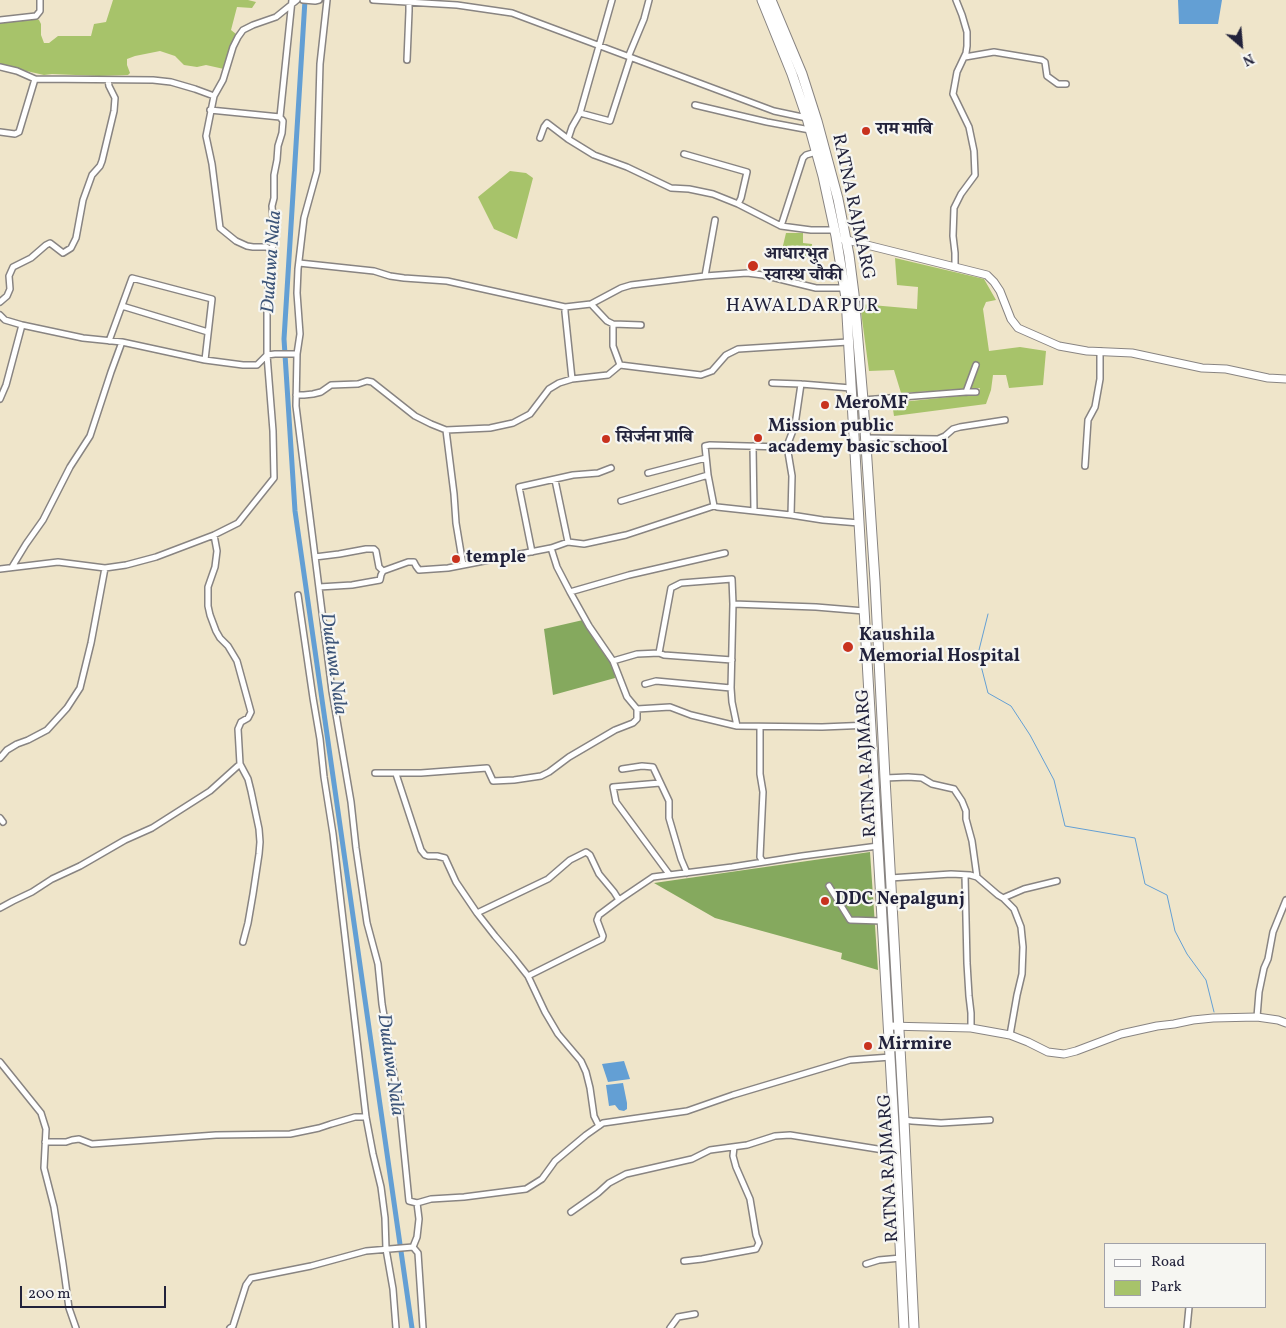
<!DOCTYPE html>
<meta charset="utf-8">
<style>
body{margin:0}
#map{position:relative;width:1286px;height:1328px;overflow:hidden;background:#efe5ca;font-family:Vollkorn,serif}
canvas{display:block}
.legend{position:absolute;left:1104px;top:1243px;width:162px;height:65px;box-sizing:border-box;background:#f6f6f2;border:1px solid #a1a1a9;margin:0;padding:6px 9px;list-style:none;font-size:15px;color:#22223b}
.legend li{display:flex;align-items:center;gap:10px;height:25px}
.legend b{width:25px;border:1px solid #a1a1a9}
.north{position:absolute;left:1216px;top:20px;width:50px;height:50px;-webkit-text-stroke:4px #f6f6f2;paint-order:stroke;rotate:153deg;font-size:14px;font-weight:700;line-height:20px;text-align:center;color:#22223b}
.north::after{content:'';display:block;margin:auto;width:18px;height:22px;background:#22223b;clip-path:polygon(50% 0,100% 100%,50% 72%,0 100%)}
.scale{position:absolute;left:20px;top:1286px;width:146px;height:22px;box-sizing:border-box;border:2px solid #22223b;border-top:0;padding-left:6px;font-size:15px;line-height:18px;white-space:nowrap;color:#22223b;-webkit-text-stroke:4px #f6f6f2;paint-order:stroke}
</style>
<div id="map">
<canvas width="1286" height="1328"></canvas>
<ul class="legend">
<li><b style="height:6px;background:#fff"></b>Road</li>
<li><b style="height:14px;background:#a7c36a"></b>Park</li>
</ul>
<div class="north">N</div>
<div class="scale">200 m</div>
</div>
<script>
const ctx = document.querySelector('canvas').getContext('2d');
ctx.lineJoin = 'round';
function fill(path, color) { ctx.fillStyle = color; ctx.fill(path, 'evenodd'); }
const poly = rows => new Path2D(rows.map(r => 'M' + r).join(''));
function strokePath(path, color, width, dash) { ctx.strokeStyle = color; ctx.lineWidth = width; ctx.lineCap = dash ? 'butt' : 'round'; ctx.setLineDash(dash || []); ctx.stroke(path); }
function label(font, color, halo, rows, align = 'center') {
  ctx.font = font + ' Vollkorn,"Noto Serif Devanagari",serif'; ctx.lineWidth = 4.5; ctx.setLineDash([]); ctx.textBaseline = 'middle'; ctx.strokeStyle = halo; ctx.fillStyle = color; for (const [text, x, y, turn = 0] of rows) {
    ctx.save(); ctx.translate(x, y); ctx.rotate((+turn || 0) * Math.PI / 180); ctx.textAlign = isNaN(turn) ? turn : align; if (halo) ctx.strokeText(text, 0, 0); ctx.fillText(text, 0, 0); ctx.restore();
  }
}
fill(poly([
 [113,0,248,0,256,2,252,8,237,7,231,30,236,34,224,69,206,65,197,67,184,65,175,56,160,51,135,56,127,59,127,65,130,73,128,75,99,76,52,74,44,75,0,65,0,22,36,18,39,20,41,24,41,35,44,43,49,43,58,36,91,36,94,24,106,22],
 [510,171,526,173,533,178,517,239,494,229,478,197],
 [786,233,803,233,803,243,812,244,813,258,781,254],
 [895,258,984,279,996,300,986,302,983,309,989,351,1020,347,1046,351,1043,385,1009,388,1006,375,993,375,991,390,986,404,894,416,892,403,978,394,980,388,901,393,894,370,869,371,860,304,917,309,918,287,897,285]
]), '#a7c36a');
fill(poly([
 [583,620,586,623,593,638,614,665,615,678,553,695,544,629],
 [870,852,878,970,841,959,842,953,715,918,654,883]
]), '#85a95e');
fill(poly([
 [1178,0,1222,0,1218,24,1179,24],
 [624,1061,630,1079,608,1082,602,1064],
 [623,1083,627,1103,627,1109,624,1111,619,1110,615,1105,609,1106,606,1085]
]), '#639fd4');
strokePath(poly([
 [988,614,978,654,988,693,1011,706,1030,735,1054,780,1065,826,1135,838,1145,884,1167,895,1175,931,1187,954,1206,980,1214,1012]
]), '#639fd4', 1);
strokePath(poly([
 [305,0,284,339,295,511,412,1328]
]), '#639fd4', 5);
const street = poly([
 [303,0,315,1,319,0],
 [327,0,320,64,317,171,304,218,298,269,297,293,300,334,297,354,296,406,332,691,351,802,356,848,367,923,378,964,382,1004,400,1111,409,1201,417,1203,431,1199,464,1197,526,1189,542,1179,555,1161,586,1135,603,1123,687,1111,733,1095,850,1060,891,1057],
 [373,0,457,5,512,13,774,111,807,118],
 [612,0,580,113,610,121,630,59,629,55,644,19,649,0],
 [0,20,36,16,40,11,40,0],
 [965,57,994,52,1042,60,1045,62,1047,76,1058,84,1066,84],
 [407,60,409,11,409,2],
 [0,67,17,71,35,79,153,80,171,82,195,89,214,96,223,80,233,47,238,37,243,30,253,25,276,17,297,0],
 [214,96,206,136,212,164,220,228,236,241,247,246,253,247,266,247,273,250],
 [695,105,767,122,810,130],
 [210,110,280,117],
 [0,132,15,134,19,132,35,79],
 [540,138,544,127,547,123,568,139,594,155,627,167,671,188,689,189,713,194,738,204,781,226,811,230,835,230],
 [568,139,572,127,580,113],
 [684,154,747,172,741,198,738,204],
 [781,226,803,158,806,155,816,152],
 [299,263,374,271,390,276,404,278,447,281,565,307,591,304,621,288,631,285,705,276,747,273,763,275,816,288,844,288],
 [955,267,955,253,953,236,954,208,961,194,975,175,974,151,969,127,953,94,957,72,966,53,967,46,967,32,962,15,956,0],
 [705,276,715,220],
 [0,302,7,296,10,289,9,276,13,267,31,258,46,245,50,243,63,253,71,248,76,238,83,200,92,175,100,166,102,161,114,111,115,98,109,86,108,80],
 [591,304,607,321,613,324,641,325],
 [122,306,208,332],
 [565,307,565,312,572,379],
 [0,315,5,320,22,325,83,338,122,342,205,360,243,365,257,365,267,355,275,354,297,354],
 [613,324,613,346,620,365],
 [109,341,132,278,212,299,205,360],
 [772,383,801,384,851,388],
 [966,392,976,365],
 [296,395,304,395,313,394,321,392,331,385,358,384,367,381,372,382,415,416,431,424,446,430,490,428,513,423,530,414,549,389,559,383,572,379,608,375,620,365,701,375,712,371,726,355,738,349,848,342],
 [0,399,6,385,22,325],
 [863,400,966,392,976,392],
 [446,430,454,494,456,523,463,565],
 [866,438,938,439,945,436,953,429,960,427,1005,420],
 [753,446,754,511],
 [1085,466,1088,420,1095,407,1100,379,1100,351],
 [648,473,706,458],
 [555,480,568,542],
 [621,501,708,475],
 [714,506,708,475,705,446,710,445,783,447,787,446],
 [791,515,792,476,787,446,795,425,801,384],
 [214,535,217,551,215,567,208,587,208,606,210,615,216,631,220,638,228,646,237,661,251,712,248,718,241,722,238,729,240,764,248,779,251,791,259,829,260,842,259,854,253,894,248,923,243,942],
 [551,548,557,567,570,592,589,626,613,661,627,697,637,709,670,707,691,715,737,726,732,702,731,688,733,604,732,579,681,583,671,588,659,653],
 [532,552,519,487,573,475,598,473,611,468],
 [315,557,339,554,366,549,374,549,376,551,379,567,383,571,408,562,414,562,416,566,419,570,448,568,551,548,568,542,584,544,626,535,714,506,717,507,791,515,823,520,859,523],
 [12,567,26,544,43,520,70,467,90,436,111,372,122,342],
 [0,569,58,562,105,568,126,565,156,557,214,535,238,523,274,478,273,431,267,355,267,307,269,280,274,233,272,206,274,198,274,175,277,160,278,146,282,133,283,121,280,117,292,0],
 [319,587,352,585,380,580,381,575,383,571],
 [570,592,629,575,725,553],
 [298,595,313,698,320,739,324,777,333,834,366,1117,373,1154,381,1187,385,1218,386,1249,393,1289,396,1328],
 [733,604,816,607,864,611],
 [613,661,637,654,659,653,664,655,732,660],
 [645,684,656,681,731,688],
 [737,726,822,727,871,725],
 [760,727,760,774,763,792,760,857,763,862],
 [0,758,7,750,17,744,28,740,47,730,67,708,80,688,91,643,105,568],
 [622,769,642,766,653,767,669,801,669,818,681,859,687,873],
 [375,773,421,773,487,768,493,781,514,780,541,776,549,772,569,757,615,730,633,723,637,719,637,709],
 [396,774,421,850,425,855,428,856,437,856,445,858,456,882,477,913],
 [885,778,908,777,922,778,932,784,954,789,962,801,966,811,966,819,972,841,977,877,998,895,1003,898,1014,909,1021,927,1023,947,1022,974,1017,995,1010,1035],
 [660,783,613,787,616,802,669,874],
 [0,818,3,822],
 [965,875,967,963,969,996,971,1013,971,1028],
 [890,878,951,874,970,875,977,877],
 [829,886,850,920,882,921],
 [1003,898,1024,889,1057,881],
 [0,908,13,901,32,892,52,879,80,866,125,840,152,828,210,791,240,764],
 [528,976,602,939,603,936,597,920,599,915,619,900,653,877,732,867,802,856,878,846],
 [1257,1017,1259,992,1264,968,1268,959,1273,932,1286,900],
 [0,1062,41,1113,46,1129,44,1168,54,1207,63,1264,69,1308,76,1328],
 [904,1120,912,1121,941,1123,990,1120],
 [599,1126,594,1116,590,1088,586,1072,581,1061,558,1034,545,1012,528,976,513,957,495,936,477,913,548,879,570,860,586,852,590,855,599,874,614,892,619,900],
 [45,1142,66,1142,72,1140,79,1139,92,1144,216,1135,290,1134,319,1128,331,1124,355,1117,366,1117],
 [571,1212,598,1193,609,1183,626,1174,692,1159,710,1150,747,1145,775,1136,790,1135,896,1152],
 [413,1247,418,1253,423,1328],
 [413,1247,417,1237,419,1219,417,1203],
 [684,1261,702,1259,756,1249,759,1243,756,1235,750,1199,736,1167,733,1156,734,1147],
 [866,1264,879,1260,901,1258],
 [230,1328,233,1326,246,1285,251,1278,311,1266,366,1251,413,1247],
 [670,1328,678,1317,695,1314],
 [1187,1328,1189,1307]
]);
const secondary = poly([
 [843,239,987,275,994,282,1000,291,1011,319,1018,328,1059,346,1087,351,1132,353,1202,368,1226,369,1268,378,1286,379],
 [888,1026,971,1028,1010,1035,1028,1042,1048,1052,1064,1054,1076,1051,1121,1034,1157,1026,1174,1024,1193,1020,1213,1018,1257,1017,1278,1020,1286,1023]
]);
const highway = poly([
 [762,0,792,74,807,118,823,176,836,236,846,298,896,1160,904,1328],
 [771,0,802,74,817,121,838,199,849,255,854,294,863,400,875,581,885,778,904,1120,914,1328]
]);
strokePath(street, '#888482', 8);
strokePath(secondary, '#888482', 9);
strokePath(highway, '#888482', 11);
strokePath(street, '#fff', 5);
strokePath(secondary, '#fff', 7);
strokePath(highway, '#fff', 9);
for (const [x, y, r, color] of [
 [866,131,5,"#c8321e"],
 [753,266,6,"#c8321e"],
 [825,405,5,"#c8321e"],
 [758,438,5,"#c8321e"],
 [606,439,5,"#c8321e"],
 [456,559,5,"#c8321e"],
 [848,647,6,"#c8321e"],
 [825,901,5,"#c8321e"],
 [868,1046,5,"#c8321e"]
]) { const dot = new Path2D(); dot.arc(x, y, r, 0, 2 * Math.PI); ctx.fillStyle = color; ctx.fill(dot); strokePath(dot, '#f6f6f2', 2); }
label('bold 18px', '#22223b', '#f6f6f2', [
 ["राम माबि",876,131],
 ["आधारभुत",764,256],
 ["स्वास्थ चौकी",764,277],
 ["MeroMF",835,405],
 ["Mission public",768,428],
 ["academy basic school",768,449],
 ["सिर्जना प्राबि",616,439],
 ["temple",466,559],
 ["Kaushila",859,637],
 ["Memorial Hospital",859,658],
 ["DDC Nepalgunj",835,901],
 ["Mirmire",878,1046]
], 'left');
label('18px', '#22223b', '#f6f6f2', [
 ["RATNA RAJMARG",852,207,78],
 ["RATNA RAJMARG",868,763,-93],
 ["RATNA RAJMARG",890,1168,-93]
]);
label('italic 19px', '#3c5478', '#f6f6f2', [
 ["Duduwa Nala",273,262,-86],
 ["Duduwa Nala",332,664,82],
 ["Duduwa Nala",389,1065,82]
]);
ctx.letterSpacing = '1px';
label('19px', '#22223b', '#f6f6f2', [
 ["HAWALDARPUR",803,308]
]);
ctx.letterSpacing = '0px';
</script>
